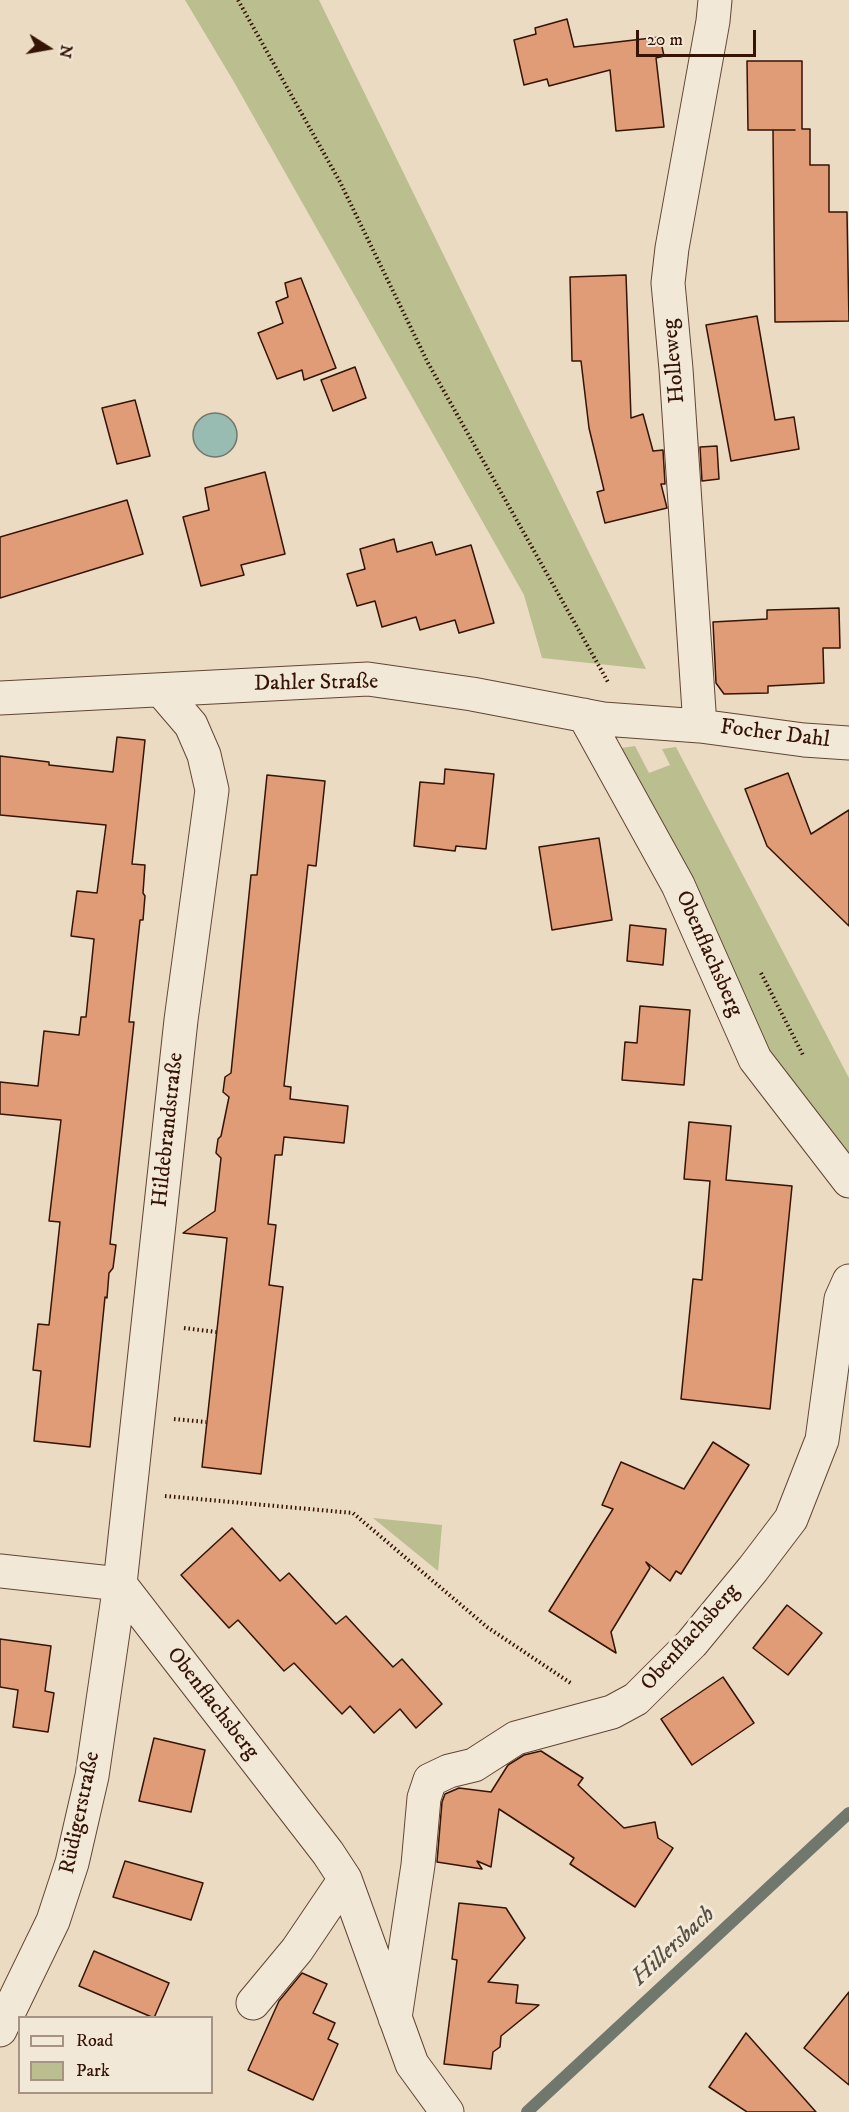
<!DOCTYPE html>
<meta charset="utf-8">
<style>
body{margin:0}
#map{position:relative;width:849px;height:2112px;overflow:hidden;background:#ebdbc2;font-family:"IM FELL DW Pica",serif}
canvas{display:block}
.legend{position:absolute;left:18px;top:2016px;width:195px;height:78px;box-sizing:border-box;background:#f2e8d7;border:2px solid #a69383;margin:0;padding:8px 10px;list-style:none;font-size:18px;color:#351305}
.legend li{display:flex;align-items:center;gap:12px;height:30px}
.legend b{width:30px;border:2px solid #a69383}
.north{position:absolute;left:18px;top:18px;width:60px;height:60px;-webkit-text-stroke:4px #f2e8d7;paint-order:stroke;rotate:101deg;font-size:16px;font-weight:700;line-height:24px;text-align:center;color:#351305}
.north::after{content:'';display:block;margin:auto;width:21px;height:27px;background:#351305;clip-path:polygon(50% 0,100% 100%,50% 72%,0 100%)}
.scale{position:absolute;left:636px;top:30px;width:120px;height:27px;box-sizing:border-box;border:3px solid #351305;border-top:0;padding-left:8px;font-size:18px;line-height:21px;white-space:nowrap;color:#351305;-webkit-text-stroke:4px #f2e8d7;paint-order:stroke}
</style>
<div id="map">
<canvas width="849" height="2112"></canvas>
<ul class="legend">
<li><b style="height:8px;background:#f2e8d7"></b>Road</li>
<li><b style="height:16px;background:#bbbf90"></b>Park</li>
</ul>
<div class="north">N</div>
<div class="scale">20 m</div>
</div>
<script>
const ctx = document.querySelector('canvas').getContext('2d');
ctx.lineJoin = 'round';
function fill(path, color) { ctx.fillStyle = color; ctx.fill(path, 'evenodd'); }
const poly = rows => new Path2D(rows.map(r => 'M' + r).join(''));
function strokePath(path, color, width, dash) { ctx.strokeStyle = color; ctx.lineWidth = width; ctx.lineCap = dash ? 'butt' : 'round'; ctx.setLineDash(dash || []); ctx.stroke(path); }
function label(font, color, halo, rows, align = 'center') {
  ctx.font = font + ' "IM FELL DW Pica",serif'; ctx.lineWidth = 6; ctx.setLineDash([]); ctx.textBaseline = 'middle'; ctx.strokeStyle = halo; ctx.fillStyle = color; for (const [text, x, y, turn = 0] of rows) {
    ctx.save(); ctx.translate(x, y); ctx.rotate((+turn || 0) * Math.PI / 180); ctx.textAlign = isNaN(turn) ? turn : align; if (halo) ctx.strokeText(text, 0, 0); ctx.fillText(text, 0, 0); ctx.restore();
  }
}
fill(poly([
 [185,0,319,0,646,669,542,658,524,595,234,82],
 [635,746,649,773,670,765,662,749,676,747,849,1078,849,1163,763,1046,615,749],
 [373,1518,442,1525,438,1571]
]), '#bbbf90');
const water = poly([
 '193 435a22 22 0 1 1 44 0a22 22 0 1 1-44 0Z'
]);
fill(water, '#98bbb2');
strokePath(water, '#70786d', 1.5);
strokePath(poly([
 [527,2112,849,1813]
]), '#70786d', 12);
const building = poly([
 [567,19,574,47,660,37,664,56,656,58,664,127,616,131,610,70,549,86,547,79,524,85,514,40,536,34,535,28,567,19],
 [747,61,802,61,802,129,810,129,810,165,829,165,829,212,847,212,849,321,775,322,773,130,795,130,748,130,747,61],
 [626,275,631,418,643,414,653,451,663,450,665,484,661,484,667,508,605,523,597,492,604,490,589,428,581,361,572,361,570,277,626,275],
 [301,278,336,368,304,380,302,370,277,379,258,333,283,323,276,302,288,297,285,283,301,278],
 [757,316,775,420,794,417,799,449,731,461,706,325,757,316],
 [355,367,366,398,333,411,321,380,355,367],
 [135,400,150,456,117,464,102,408,135,400],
 [717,446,719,479,702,481,700,447,717,446],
 [265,472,285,554,241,565,244,575,201,586,183,517,209,510,205,488,265,472],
 [127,500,143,554,0,598,0,537,127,500],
 [394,539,397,552,432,542,436,555,471,545,494,623,459,633,455,620,420,630,416,617,382,627,375,601,357,606,347,574,365,569,360,549,394,539],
 [839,608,840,648,823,648,824,683,768,686,768,693,724,694,716,683,713,622,767,619,767,610,839,608],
 [117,737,145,740,132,864,145,865,143,893,145,896,143,920,140,920,129,1022,134,1022,110,1244,116,1245,113,1268,109,1273,107,1298,105,1297,90,1447,34,1441,41,1371,33,1370,38,1324,49,1325,60,1222,49,1221,61,1120,0,1114,0,1082,38,1086,44,1031,79,1035,81,1017,86,1017,94,939,71,936,77,891,97,893,106,825,0,815,0,756,49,762,49,765,113,772,117,737],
 [445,769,494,774,486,849,456,846,455,851,414,846,420,782,444,784,445,769],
 [788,773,811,834,849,810,849,926,767,846,745,789,788,773],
 [267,775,325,781,316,866,308,865,284,1086,291,1087,290,1099,348,1106,344,1143,284,1137,282,1155,275,1155,268,1224,276,1225,269,1285,283,1287,261,1474,202,1467,227,1238,183,1233,215,1211,221,1158,216,1153,218,1139,221,1136,229,1097,223,1092,225,1077,231,1073,251,875,257,875,267,775],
 [599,838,612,920,552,930,539,847,599,838],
 [630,925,666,929,663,965,627,961,630,925],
 [640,1006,690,1010,684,1085,622,1080,625,1042,637,1043,640,1006],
 [689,1122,731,1126,726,1180,792,1186,770,1409,681,1399,693,1279,702,1280,710,1181,684,1179,689,1122],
 [713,1442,749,1465,681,1574,676,1571,670,1581,646,1562,650,1568,611,1632,616,1653,549,1611,613,1509,602,1505,621,1462,684,1489,713,1442],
 [232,1528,280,1581,289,1573,336,1624,346,1616,393,1667,402,1659,442,1704,416,1728,400,1709,374,1733,350,1706,342,1714,294,1663,284,1671,238,1620,229,1628,181,1575,232,1528],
 [787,1605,822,1633,788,1675,753,1648,787,1605],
 [0,1639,51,1646,45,1691,54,1693,48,1732,13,1727,18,1690,0,1687,0,1639],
 [723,1677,754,1723,692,1765,661,1719,723,1677],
 [154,1738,205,1750,191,1812,139,1801,154,1738],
 [541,1751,583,1778,578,1785,624,1828,655,1822,658,1838,673,1848,635,1907,570,1864,574,1858,499,1809,491,1867,477,1861,482,1869,437,1862,442,1802,445,1794,459,1788,491,1792,508,1765,524,1755,541,1751],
 [125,1861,203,1883,191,1920,113,1897,125,1861],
 [459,1903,506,1908,525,1938,488,1982,518,1985,516,2003,539,2005,501,2036,500,2047,493,2052,491,2069,444,2064,457,1960,452,1959,459,1903],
 [94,1951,169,1983,154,2018,79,1986,94,1951],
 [302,1973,327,1984,313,2013,335,2023,328,2039,338,2044,313,2100,248,2070,279,2001,302,1973],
 [849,1992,849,2085,804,2048,849,1992],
 [746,2033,816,2112,747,2112,709,2087,746,2033]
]);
fill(building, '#df9c77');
strokePath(building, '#351305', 1.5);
const minor = poly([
 [0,698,368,679,472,694,603,719,700,726,804,740,849,743],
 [584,715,678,885,755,1059,849,1181],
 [700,726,676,369,668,283,672,248,713,21,715,0],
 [0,1571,120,1584],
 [120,1584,328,1853,345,1879,412,2064,447,2112],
 [253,2003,297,1950,345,1879],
 [395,2018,418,1865,424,1798,430,1780,449,1771,474,1765,516,1738,612,1712,636,1699,692,1643,753,1569,791,1519,822,1440,841,1299,849,1281],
 [0,2030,53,1921,72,1863,92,1776,120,1584,181,1020,212,790,204,755,191,725,161,690]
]);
strokePath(minor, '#624534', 35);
strokePath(poly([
 [238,0,340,182,428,363,608,682],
 [761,973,804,1057],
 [184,1328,216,1332],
 [174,1419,206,1422],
 [165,1496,353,1513,487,1627,572,1684]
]), '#351305', 4, [1.5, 3]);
strokePath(minor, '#f2e8d7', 33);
label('22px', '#351305', '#f2e8d7', [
 ["Holleweg",675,361,-95],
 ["Dahler Straße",316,684,-1],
 ["Focher Dahl",775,735,7],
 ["Obenflachsberg",708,954,66],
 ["Hildebrandstraße",169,1130,-84],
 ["Obenflachsberg",691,1638,-48],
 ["Obenflachsberg",212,1704,52],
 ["Rüdigerstraße",81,1813,-78]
]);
label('italic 24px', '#584e42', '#f2e8d7', [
 ["Hillersbach",674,1947,-43]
]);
</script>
